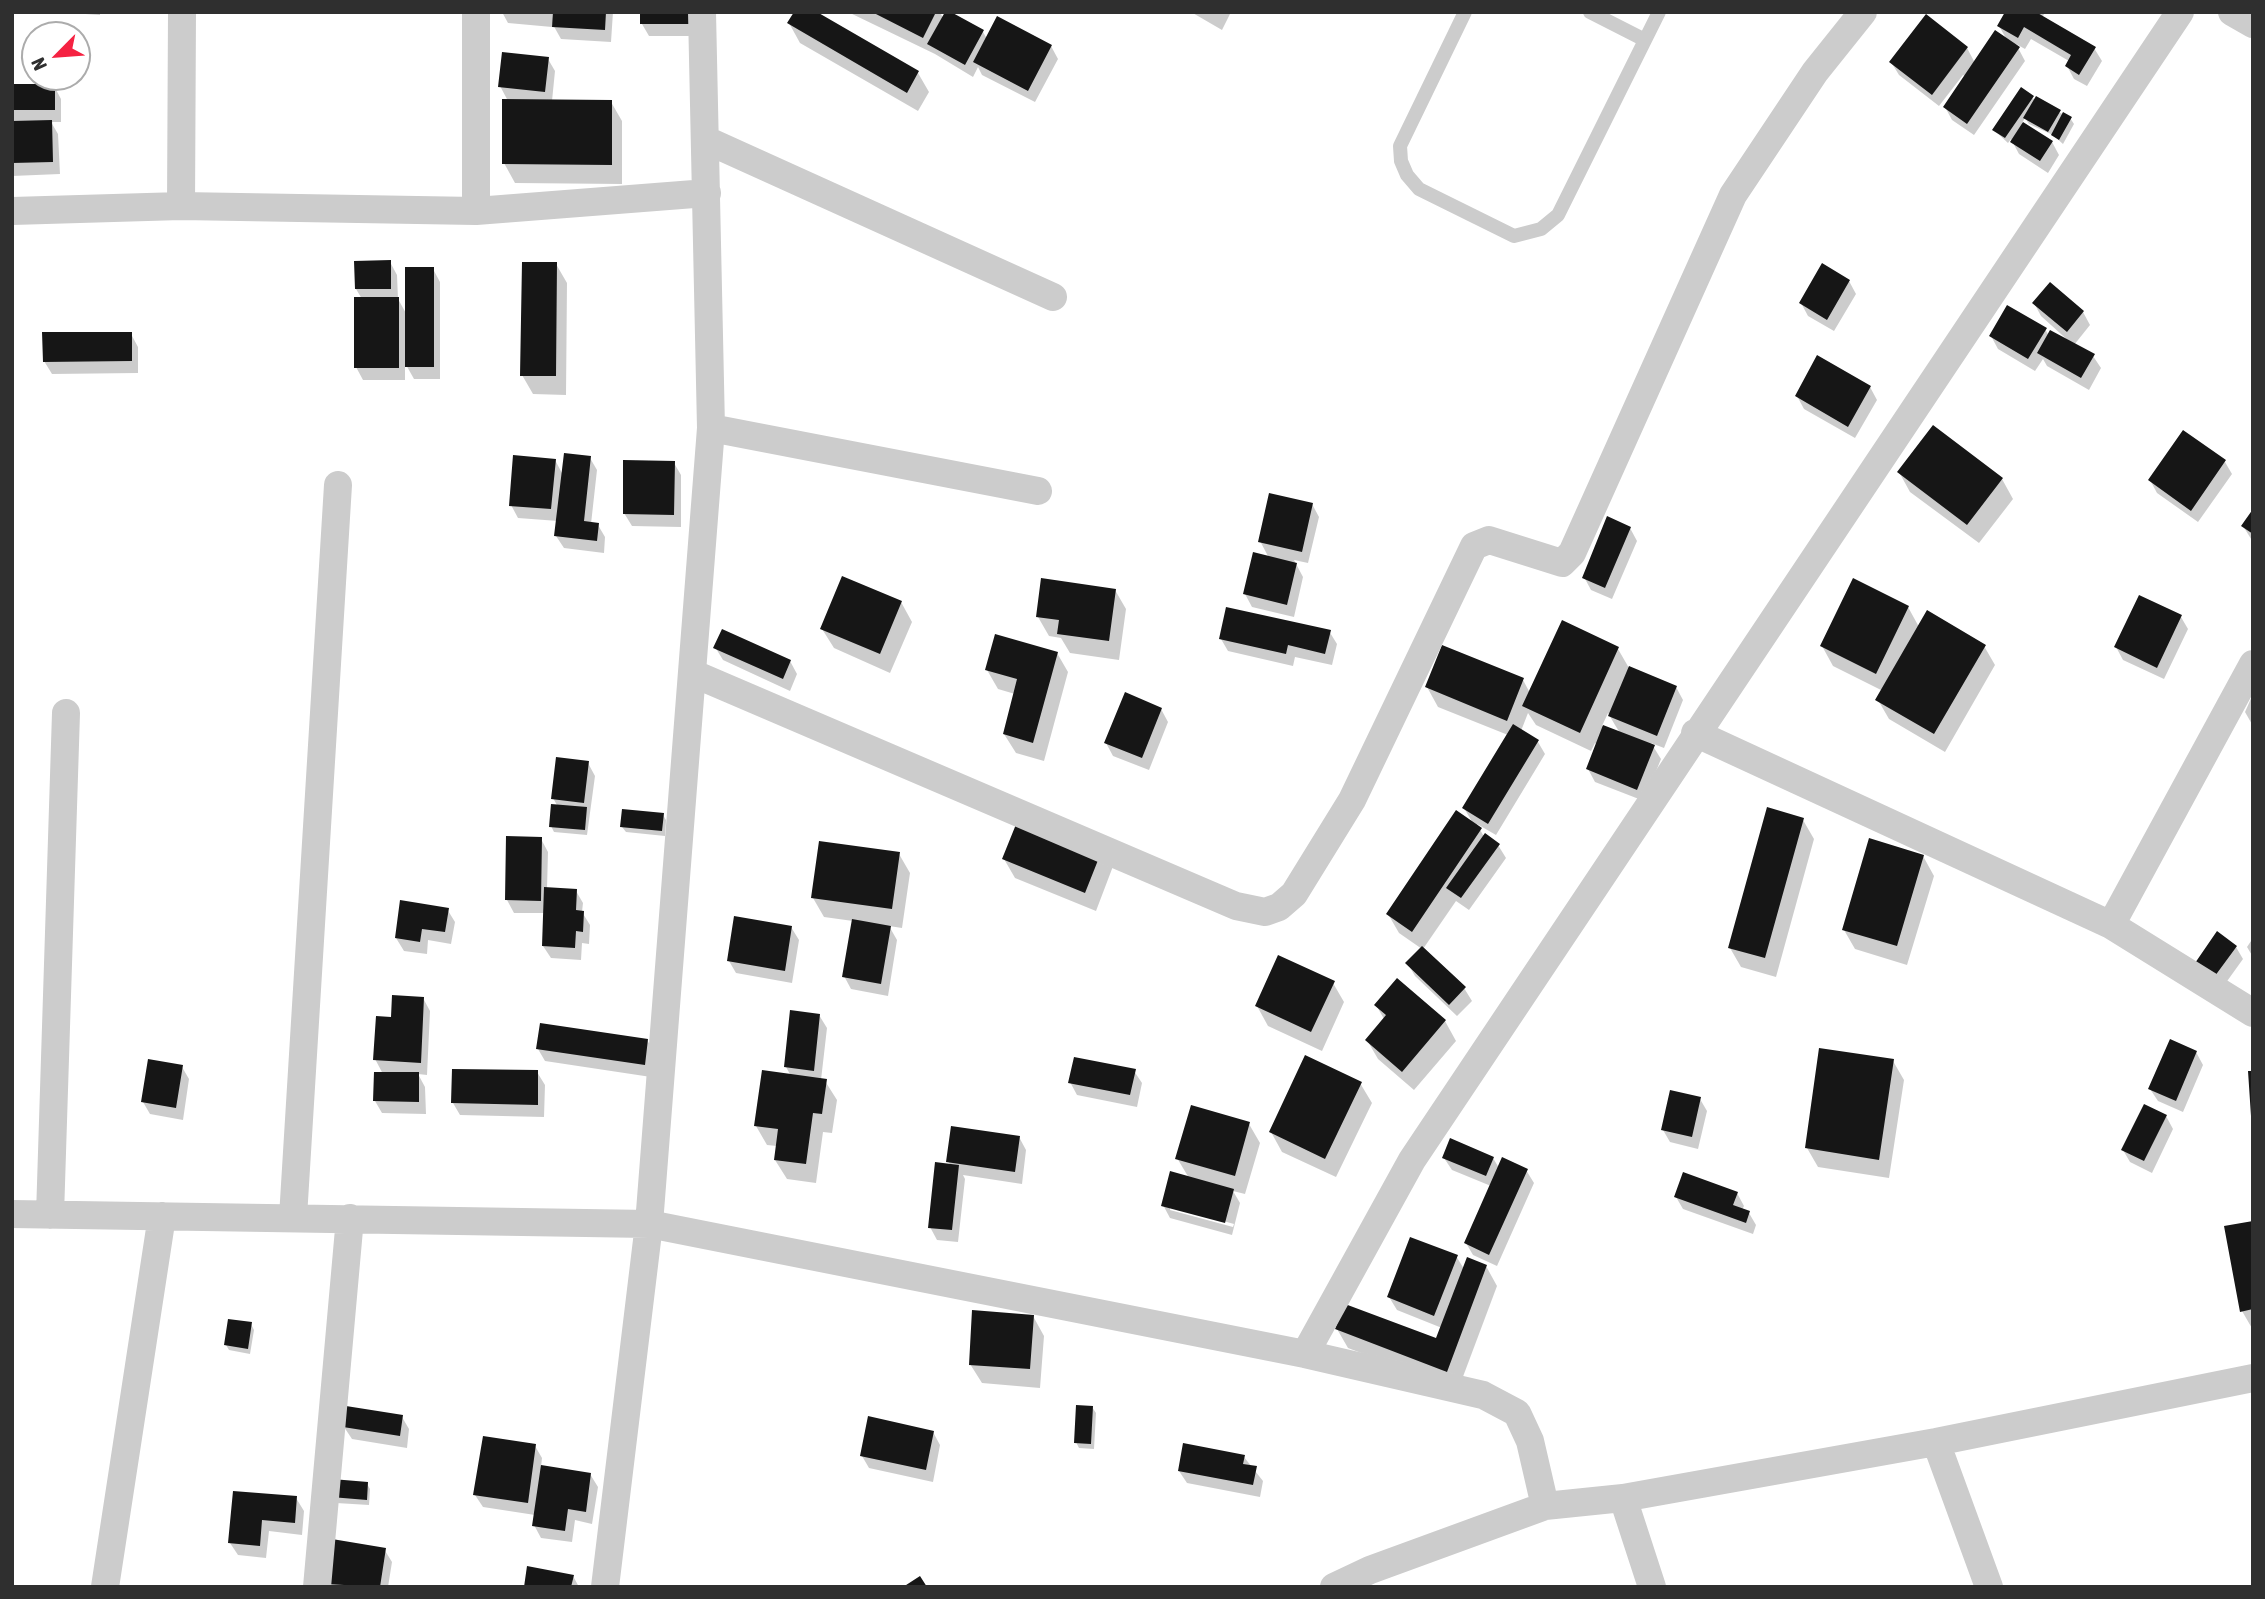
<!DOCTYPE html>
<style>
body{margin:0}
#map{position:relative;width:2265px;height:1599px;overflow:hidden;background:#fff;font-family:"Asap Condensed",sans-serif}
canvas{display:block}
.frame{position:absolute;inset:0;border:14px solid #2f2f2f;pointer-events:none}
.north{position:absolute;left:21px;top:21px;width:70px;height:70px;box-sizing:border-box;background:#fff;border:2px solid #acacac;border-radius:50%;rotate:245deg;font-size:19px;font-weight:700;line-height:28px;text-align:center;color:#2f2f2f}
.north::after{content:'';display:block;margin:auto;width:24px;height:32px;background:#f52242;clip-path:polygon(50% 0,100% 100%,50% 72%,0 100%)}
</style>
<div id="map">
<canvas width="2265" height="1599"></canvas>
<div class="frame"></div>
<div class="north">N</div>
</div>
<script>
const ctx = document.querySelector('canvas').getContext('2d');
ctx.lineJoin = 'round';
function fill(path, color) { ctx.fillStyle = color; ctx.fill(path, 'evenodd'); }
const poly = rows => new Path2D(rows.map(r => 'M' + r).join(''));
function strokePath(path, color, width, dash) { ctx.strokeStyle = color; ctx.lineWidth = width; ctx.lineCap = dash ? 'butt' : 'round'; ctx.setLineDash(dash || []); ctx.stroke(path); }
fill(poly([
 [56,12,100,12,100,15],
 [502,12,613,12,611,42,561,39,552,23,552,27,508,23],
 [695,12,695,36,649,36,642,24],
 [848,12,940,12,943,18,983,32,987,39,1051,46,1058,59,1035,102,982,75,978,67,973,77,935,54],
 [1191,12,1231,12,1222,30],
 [2007,12,2045,12,2042,18,2094,48,2102,61,2087,86,2074,79,2067,66,2069,61,2031,39,2025,49,2016,44,2025,61,1974,135,1952,120,1945,107,1966,77,1963,75,1939,106,1899,75,1891,62,1967,48,1975,63,2007,40,1999,26],
 [789,23,918,73,929,92,918,111,800,43],
 [548,59,555,71,552,101,611,102,622,121,622,184,515,183,504,163,508,101,500,86],
 [12,86,54,86,61,99,61,122,51,122,58,134,60,174,12,176],
 [2032,98,2070,118,2074,124,2063,144,2053,135,2029,124,2025,118,2022,123,2052,142,2059,155,2048,173,2019,154,2011,139,2008,143,1994,130],
 [390,262,397,275,398,299,407,315,433,269,440,282,440,379,414,379,405,363,405,380,363,380,356,367,362,299,356,289],
 [556,264,567,283,566,395,533,394,522,375],
 [1849,281,1856,294,1834,331,1808,316,1801,303],
 [2034,303,2083,312,2090,325,2074,345,2093,356,2101,368,2089,390,2047,366,2043,359,2035,371,1998,349,1991,336,2045,329,2049,336,2072,344,2041,316],
 [131,334,138,347,138,373,52,374,44,361],
 [1870,387,1877,400,1855,438,1804,409,1797,396],
 [590,458,597,470,591,524,598,525,605,537,604,553,564,548,556,536,558,521,518,518,511,505,555,460,563,475],
 [2225,462,2232,474,2198,522,2157,493,2150,480],
 [674,463,681,475,681,527,632,526,624,513],
 [1899,472,2002,479,2013,499,1979,543,1910,492],
 [1312,504,1319,517,1308,563,1294,560,1303,577,1294,617,1252,607,1245,594,1269,558,1260,541],
 [2253,513,2253,542,2243,526],
 [1630,528,1637,541,1612,599,1591,590,1584,577],
 [1115,590,1126,609,1119,660,1070,653,1061,638,1049,636,1038,617],
 [901,602,912,622,890,673,834,648,822,629],
 [1908,607,1919,627,1984,646,1995,665,1945,752,1889,719,1878,700,1883,691,1833,666,1822,646],
 [2181,617,2188,629,2164,679,2123,660,2116,647],
 [1329,631,1337,644,1332,665,1295,657,1293,666,1228,651,1221,639],
 [715,647,790,661,797,674,790,691,723,660],
 [1618,649,1629,668,1676,687,1683,700,1664,748,1651,743,1661,759,1644,801,1595,782,1588,769,1597,745,1595,743,1591,751,1536,725,1528,713,1521,731,1538,742,1545,754,1496,835,1477,824,1483,835,1498,845,1506,858,1469,910,1456,901,1423,949,1464,988,1472,1001,1457,1016,1415,976,1408,964,1422,949,1399,933,1388,914,1474,825,1464,808,1508,735,1438,707,1427,687,1523,680,1530,693],
 [1608,713,1615,725,1620,733,1602,726],
 [1057,653,1068,672,1044,761,1016,753,1004,734,1015,694,998,689,987,670],
 [2253,694,2253,726,2245,712],
 [1161,709,1168,722,1149,770,1113,756,1106,743],
 [588,763,595,776,587,835,554,832,551,826,558,807,553,798],
 [663,815,666,820,665,836,626,832,622,827],
 [1803,820,1814,839,1776,977,1741,967,1730,948],
 [541,839,548,852,547,889,576,891,583,903,582,912,590,925,589,944,582,943,581,960,551,958,543,946,545,913,514,913,507,900],
 [899,854,910,873,902,928,889,926,897,940,888,996,851,989,844,976,853,921,824,917,813,898],
 [1923,856,1934,876,1907,965,1855,949,1844,930],
 [1004,859,1115,861,1096,911,1015,878],
 [447,909,455,922,451,944,428,940,427,954,404,951,396,938],
 [791,927,799,940,792,983,736,973,729,961],
 [2253,938,2253,957,2247,947],
 [2236,947,2243,959,2220,991,2202,978],
 [1397,980,1445,1021,1456,1041,1414,1090,1378,1059,1367,1040,1384,1019,1376,1005],
 [1333,983,1344,1002,1322,1051,1268,1026,1257,1006],
 [423,998,430,1011,427,1075,418,1074,425,1087,426,1114,382,1113,375,1101,383,1074,375,1059,392,1019],
 [819,1015,827,1028,821,1080,825,1081,837,1100,832,1133,823,1132,816,1183,787,1179,775,1160,777,1146,767,1145,756,1126,791,1076,786,1067],
 [647,1040,655,1053,651,1077,545,1061,538,1049],
 [2196,1052,2203,1065,2183,1112,2158,1101,2150,1089],
 [1893,1061,1904,1080,1889,1178,1818,1167,1807,1148],
 [182,1067,189,1079,183,1120,150,1114,143,1102],
 [1134,1071,1142,1083,1137,1107,1077,1095,1070,1082],
 [537,1072,545,1085,544,1117,460,1115,453,1103],
 [1360,1083,1372,1103,1336,1177,1282,1152,1271,1132],
 [1700,1099,1707,1111,1698,1149,1670,1142,1663,1130],
 [2166,1116,2173,1129,2152,1173,2130,1162,2123,1150],
 [1249,1124,1260,1143,1245,1194,1233,1191,1240,1203,1232,1235,1170,1218,1163,1205,1189,1178,1177,1158],
 [1170,1206,1234,1224,1233,1227,1170,1210],
 [1019,1137,1026,1150,1022,1184,963,1175,965,1179,958,1242,937,1240,930,1227,951,1166,948,1161],
 [1444,1158,1493,1158,1499,1168,1526,1170,1534,1183,1497,1266,1473,1255,1466,1243,1491,1186,1452,1170],
 [1737,1193,1744,1206,1742,1210,1749,1213,1756,1225,1753,1234,1683,1209,1676,1197],
 [2253,1223,2253,1330,2242,1311],
 [1456,1256,1464,1269,1486,1266,1497,1286,1458,1390,1348,1348,1337,1329,1437,1341,1442,1328,1397,1310,1389,1297],
 [1033,1316,1044,1336,1040,1388,982,1383,970,1364],
 [251,1324,254,1330,250,1354,229,1350,226,1345],
 [1092,1407,1096,1413,1094,1449,1079,1448,1076,1442],
 [402,1417,409,1429,407,1448,352,1439,344,1427],
 [933,1432,940,1445,933,1482,869,1468,862,1456],
 [535,1446,542,1458,541,1467,590,1474,598,1487,592,1524,575,1520,572,1542,541,1538,534,1525,535,1515,483,1507,475,1495],
 [1244,1457,1263,1481,1260,1497,1187,1483,1179,1471],
 [367,1484,370,1489,369,1505,336,1503,332,1497],
 [234,1493,296,1498,304,1511,302,1535,269,1531,266,1558,238,1555,230,1543],
 [384,1549,392,1562,388,1587,329,1587,327,1583],
 [573,1576,579,1587,525,1587]
]), '#0003');
fill(poly([
 [553,12,606,12,605,30,552,27],
 [640,12,689,12,689,24,640,24],
 [794,12,817,12,919,71,907,93,787,23],
 [872,12,936,12,923,38],
 [945,12,951,12,984,30,965,65,927,44],
 [2005,12,2036,12,2096,47,2079,75,2065,66,2071,55,2024,27,2018,38,1997,26],
 [1926,14,1968,47,1932,95,1889,62],
 [997,16,1052,45,1028,91,973,62],
 [1995,30,2020,47,1967,124,1943,107],
 [502,52,549,57,545,92,498,87],
 [12,84,55,84,55,110,12,110],
 [2021,87,2034,96,2005,138,1992,130],
 [2036,96,2061,110,2048,132,2023,118],
 [502,99,612,100,612,165,502,164],
 [2063,112,2072,117,2059,140,2051,135],
 [52,120,53,162,12,163,12,121],
 [2023,122,2053,141,2040,161,2010,142],
 [391,260,391,289,355,289,354,261],
 [522,262,557,262,556,376,520,376],
 [1822,263,1850,280,1827,320,1799,303],
 [405,267,434,267,434,367,405,367],
 [2050,282,2084,311,2067,332,2032,303],
 [354,297,399,297,399,368,354,368],
 [2007,305,2047,328,2028,359,1989,336],
 [2050,330,2095,354,2081,378,2037,353],
 [42,332,132,332,132,361,43,362],
 [1817,355,1871,386,1848,427,1795,396],
 [1933,425,2003,478,1967,525,1897,472],
 [2183,430,2226,460,2191,511,2148,480],
 [564,453,591,456,584,521,599,523,597,541,554,536],
 [513,455,556,459,551,509,509,506],
 [623,460,675,461,674,515,623,514],
 [1269,493,1313,503,1302,552,1258,542],
 [2253,509,2253,534,2241,526],
 [1607,516,1631,527,1605,588,1582,578],
 [1253,552,1297,563,1287,605,1243,594],
 [842,576,902,601,880,654,820,629],
 [1041,578,1116,589,1109,641,1057,634,1059,620,1036,617],
 [1853,578,1909,606,1876,674,1820,646],
 [2139,595,2182,615,2157,668,2114,647],
 [1226,607,1331,630,1325,654,1288,645,1286,654,1219,639],
 [1927,610,1986,645,1934,734,1875,700],
 [1562,620,1619,647,1580,733,1522,706],
 [722,629,791,660,783,679,713,648],
 [995,634,1058,652,1033,743,1003,734,1017,679,985,670],
 [1442,645,1524,678,1507,721,1425,687],
 [1629,666,1677,686,1657,736,1608,716],
 [1125,692,1162,708,1142,758,1104,743],
 [1513,724,1539,740,1488,824,1462,808],
 [1603,725,1655,745,1637,790,1586,769],
 [556,757,589,761,584,803,551,799],
 [551,804,587,807,585,830,549,827],
 [1023,807,1106,840,1085,893,1002,859],
 [1767,807,1804,818,1765,958,1728,948],
 [622,809,664,813,662,831,620,827],
 [1456,810,1482,828,1412,932,1386,914],
 [1485,833,1500,844,1461,898,1446,888],
 [506,836,542,837,541,901,505,900],
 [1869,838,1924,855,1897,946,1842,930],
 [819,841,900,852,892,909,811,898],
 [544,887,577,889,576,910,584,911,583,932,576,931,575,948,542,946],
 [400,900,449,908,445,932,422,929,420,942,395,938],
 [734,916,792,926,785,971,727,961],
 [852,919,891,926,881,984,842,977],
 [2217,931,2237,946,2212,980,2193,966],
 [1422,946,1466,987,1449,1005,1405,963],
 [1278,955,1335,981,1311,1032,1255,1006],
 [1397,978,1446,1020,1402,1072,1365,1040,1386,1015,1374,1005],
 [392,995,424,997,421,1063,373,1060,376,1016,391,1017],
 [790,1010,820,1014,814,1071,784,1067],
 [540,1023,648,1039,645,1065,536,1049],
 [2170,1039,2197,1051,2176,1101,2148,1089],
 [1819,1048,1894,1059,1879,1160,1805,1148],
 [1305,1055,1362,1082,1325,1159,1269,1132],
 [1074,1057,1136,1069,1130,1095,1068,1083],
 [148,1059,183,1065,176,1108,141,1102],
 [452,1069,538,1070,538,1105,451,1103],
 [762,1070,827,1079,822,1114,813,1113,806,1164,774,1160,778,1129,754,1126],
 [2248,1071,2253,1071,2253,1116,2251,1116],
 [374,1072,419,1072,419,1102,373,1101],
 [1670,1090,1701,1097,1692,1137,1661,1130],
 [2144,1104,2167,1115,2144,1161,2121,1150],
 [1191,1105,1250,1122,1235,1176,1175,1159],
 [951,1126,1020,1136,1015,1172,946,1162],
 [1450,1138,1494,1157,1486,1176,1442,1158],
 [1502,1157,1528,1169,1489,1255,1464,1243],
 [935,1162,959,1165,952,1230,928,1228],
 [1170,1171,1234,1189,1225,1223,1161,1206],
 [1683,1172,1738,1192,1733,1205,1750,1211,1746,1223,1674,1197],
 [2253,1221,2253,1309,2240,1312,2224,1226],
 [1410,1237,1458,1255,1434,1316,1387,1297],
 [1467,1257,1487,1265,1447,1372,1335,1329,1345,1304,1436,1338],
 [972,1310,1034,1315,1030,1369,969,1365],
 [228,1319,252,1322,248,1349,224,1345],
 [1076,1405,1093,1406,1091,1444,1074,1443],
 [346,1406,403,1415,400,1436,343,1427],
 [868,1416,934,1431,926,1470,860,1456],
 [483,1436,536,1444,528,1503,473,1495],
 [1183,1443,1245,1455,1243,1464,1257,1466,1253,1485,1178,1471],
 [541,1465,591,1473,586,1512,568,1509,565,1531,532,1526],
 [332,1479,368,1482,367,1500,331,1497],
 [233,1491,297,1496,295,1523,262,1520,260,1546,228,1543],
 [332,1539,386,1548,380,1587,326,1584],
 [527,1566,574,1575,571,1587,524,1587],
 [920,1576,927,1587,903,1587]
]), '#161616');
strokePath(poly([
 [1465,12,1400,146,1401,161,1407,175,1419,189,1514,236,1541,229,1558,215,1659,12],
 [1590,12,1645,40]
]), '#ccc', 14);
strokePath(poly([
 [2232,12,2253,24],
 [706,140,1053,297],
 [181,206,182,12],
 [12,211,181,206,476,211,707,193],
 [476,211,476,12],
 [711,428,1038,491],
 [692,673,1236,906,1265,912,1279,907,1294,894,1352,800,1474,546,1489,540,1562,563,1572,553,1733,195,1815,72,1863,12],
 [1695,733,2111,925,2253,1013],
 [2111,925,2253,664],
 [12,1214,649,1224,1305,1354,1483,1395,1517,1413,1530,1441,1545,1506],
 [50,1215,66,713],
 [293,1217,338,485],
 [1305,1354,1412,1160,2180,12],
 [1936,1442,1989,1587],
 [1623,1498,1652,1587],
 [105,1587,162,1216],
 [317,1587,350,1218],
 [605,1587,649,1224,711,428,702,12],
 [1334,1587,1370,1570,1545,1506,1623,1498,1936,1442,2253,1378]
]), '#ccc', 28);
</script>
